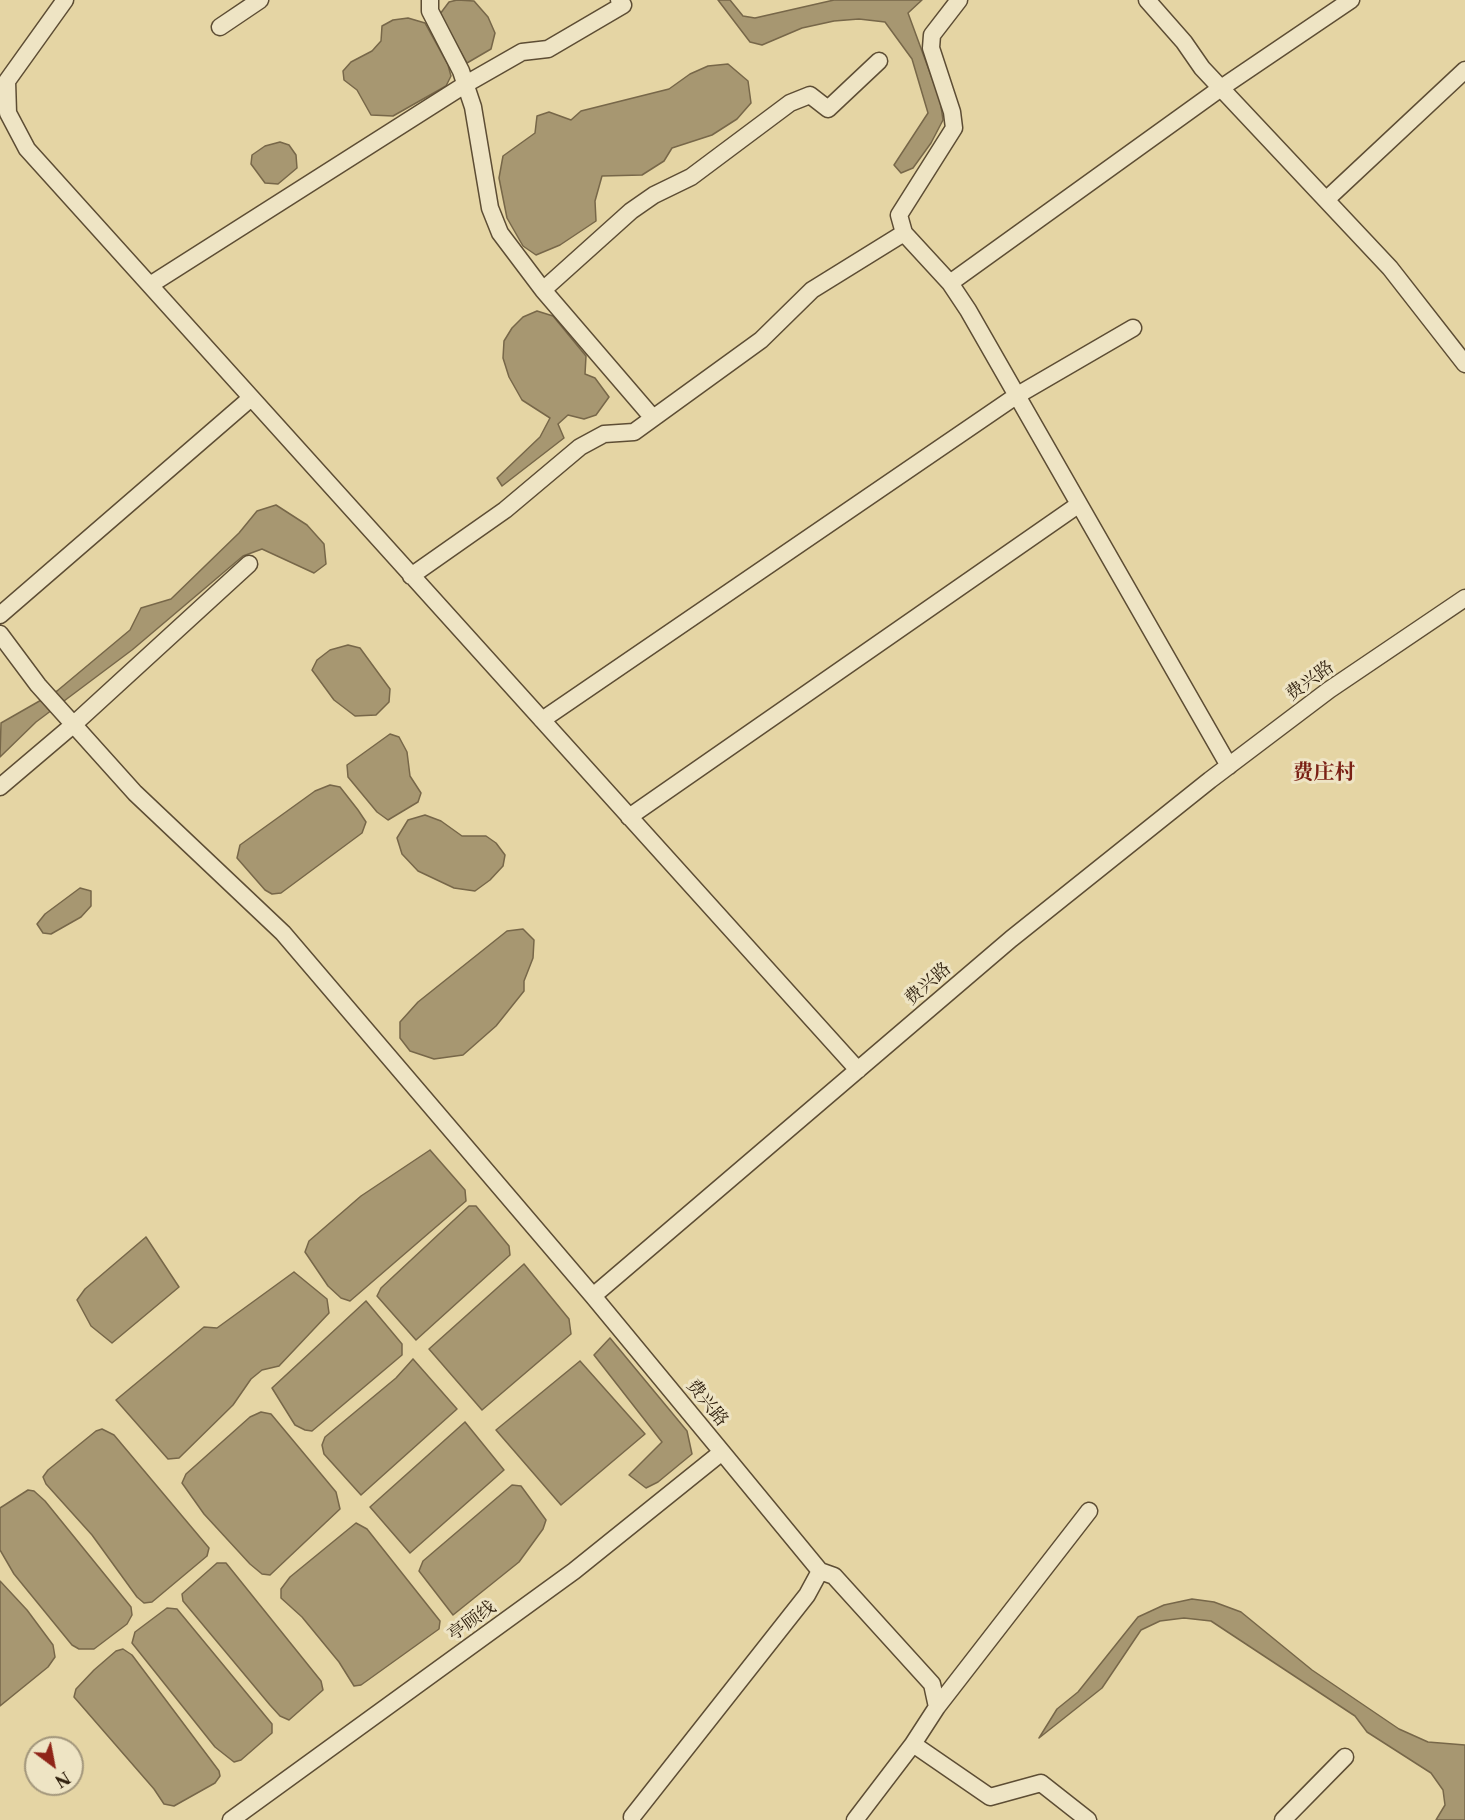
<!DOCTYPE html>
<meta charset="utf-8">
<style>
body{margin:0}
#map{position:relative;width:1465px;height:1820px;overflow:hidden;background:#e5d5a4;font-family:"Libre Caslon Text",serif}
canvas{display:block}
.north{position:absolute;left:24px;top:1736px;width:60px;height:60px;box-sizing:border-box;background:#eee4c4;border:2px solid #a2967b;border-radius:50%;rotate:148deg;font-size:16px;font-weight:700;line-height:24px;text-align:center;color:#30200e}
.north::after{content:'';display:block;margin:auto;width:21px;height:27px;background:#8f2418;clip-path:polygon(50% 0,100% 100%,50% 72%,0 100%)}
</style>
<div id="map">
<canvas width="1465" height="1820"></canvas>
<div class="north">N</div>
</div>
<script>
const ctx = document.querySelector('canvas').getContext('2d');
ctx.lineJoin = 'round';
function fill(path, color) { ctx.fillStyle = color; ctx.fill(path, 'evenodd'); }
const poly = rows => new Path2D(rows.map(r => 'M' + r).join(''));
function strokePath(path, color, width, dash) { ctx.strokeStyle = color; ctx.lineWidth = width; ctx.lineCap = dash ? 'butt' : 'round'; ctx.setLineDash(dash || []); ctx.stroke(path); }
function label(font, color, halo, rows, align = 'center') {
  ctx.font = font + ' "Libre Caslon Text","Noto Serif SC",serif'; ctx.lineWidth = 6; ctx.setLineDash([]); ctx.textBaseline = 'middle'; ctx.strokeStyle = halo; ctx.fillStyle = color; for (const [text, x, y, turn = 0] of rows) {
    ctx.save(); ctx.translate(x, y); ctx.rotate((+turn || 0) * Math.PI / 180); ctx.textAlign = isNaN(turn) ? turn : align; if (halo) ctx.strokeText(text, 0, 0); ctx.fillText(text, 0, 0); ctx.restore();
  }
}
const water = poly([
 [457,0,474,1,488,17,495,33,491,49,467,63,440,14,449,2,457,0],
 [718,0,730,0,743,16,755,18,834,0,922,0,908,13,940,100,943,120,931,143,913,168,901,173,894,165,928,113,912,59,885,22,859,19,834,21,802,28,762,45,750,42,718,0],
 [408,18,425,23,448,65,451,76,446,86,393,116,371,115,357,90,344,80,343,71,351,62,372,51,381,41,382,26,393,20,408,18],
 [728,64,748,81,751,103,737,119,712,135,672,148,664,161,642,175,602,176,595,201,596,221,560,245,536,255,523,246,507,218,499,178,503,156,535,133,537,116,549,112,571,120,581,111,669,89,690,74,708,66,728,64],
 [280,142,289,145,296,155,297,168,278,184,265,183,251,164,252,155,265,146,280,142],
 [537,311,553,316,586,356,585,374,595,378,609,397,596,415,584,419,568,415,558,424,564,438,502,486,497,478,540,437,550,418,522,400,509,377,503,358,504,341,512,328,523,317,537,311],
 [276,505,307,525,324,544,326,564,314,573,262,549,243,556,132,650,36,722,0,757,1,723,57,691,130,630,141,608,171,599,239,533,257,511,276,505],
 [348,645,360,648,390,689,389,702,376,715,355,716,334,700,312,670,317,660,330,650,348,645],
 [390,734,399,737,407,752,410,776,421,793,418,802,388,820,377,812,348,777,347,765,390,734],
 [330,785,340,787,358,810,366,822,362,833,281,893,272,894,265,890,237,858,240,845,315,791,330,785],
 [425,815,441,821,462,836,486,836,496,843,505,855,503,866,490,880,475,891,454,888,418,871,402,854,397,838,408,820,425,815],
 [80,888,91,891,91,906,81,917,51,934,43,933,37,924,45,914,80,888],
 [523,929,534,940,533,958,524,981,524,991,496,1026,463,1055,434,1059,410,1051,400,1038,400,1022,418,1002,507,931,523,929],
 [430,1150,465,1190,466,1201,350,1301,341,1298,328,1286,305,1252,309,1241,361,1196,430,1150],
 [469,1206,476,1206,509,1246,510,1255,416,1340,377,1296,381,1288,469,1206],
 [146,1237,179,1287,112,1343,91,1326,77,1300,85,1289,146,1237],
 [524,1264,569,1319,571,1334,482,1410,429,1349,524,1264],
 [294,1272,327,1299,329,1313,279,1366,262,1370,251,1379,233,1405,179,1458,168,1459,116,1400,204,1327,217,1328,294,1272],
 [366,1301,402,1344,402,1355,312,1431,305,1430,295,1425,272,1388,366,1301],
 [610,1338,687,1431,692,1454,658,1482,646,1488,629,1475,662,1442,594,1355,610,1338],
 [413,1359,457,1409,361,1495,324,1454,322,1445,325,1437,396,1378,413,1359],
 [580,1361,645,1434,561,1505,496,1430,580,1361],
 [261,1412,271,1414,336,1492,340,1509,270,1575,262,1574,250,1564,204,1514,182,1483,186,1474,250,1417,261,1412],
 [465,1422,504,1470,410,1553,370,1507,465,1422],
 [102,1429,114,1435,209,1548,207,1556,152,1602,144,1603,137,1597,92,1535,46,1484,43,1477,48,1470,96,1431,102,1429],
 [512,1485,521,1486,546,1520,543,1529,519,1562,453,1615,419,1571,423,1561,512,1485],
 [28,1490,34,1491,45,1501,131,1607,132,1615,127,1624,94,1649,79,1649,72,1645,14,1574,0,1550,0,1508,28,1490],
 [356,1523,367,1529,440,1621,439,1629,361,1685,354,1686,339,1662,302,1617,281,1598,281,1589,290,1577,356,1523],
 [217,1563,226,1563,321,1681,323,1690,289,1720,280,1716,270,1705,183,1601,182,1594,217,1563],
 [0,1581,27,1610,53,1645,55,1657,48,1667,0,1706,0,1581],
 [1192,1599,1214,1602,1241,1612,1312,1670,1399,1729,1428,1742,1465,1745,1465,1820,1436,1820,1445,1805,1443,1790,1431,1773,1367,1732,1355,1716,1211,1621,1184,1618,1160,1621,1141,1630,1102,1688,1039,1738,1057,1709,1078,1692,1138,1617,1164,1605,1192,1599],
 [167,1608,177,1609,272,1724,272,1733,241,1760,234,1762,215,1747,132,1643,135,1632,167,1608],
 [123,1649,132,1655,219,1771,220,1776,215,1783,174,1806,164,1804,154,1789,74,1697,76,1689,94,1670,116,1651,123,1649]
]);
fill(water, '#a79771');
strokePath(water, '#776749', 1.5);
const minor = poly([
 [65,0,7,81,8,113,27,149,858,1070],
 [430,0,430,11,461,71,473,107,490,208,500,233,543,290,653,418],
 [959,0,932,35,931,48,952,112,954,128,899,215,904,233,950,283,968,310,1229,766],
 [1147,0,1184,42,1202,68,1390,268,1465,364],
 [220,27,260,0],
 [1327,199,1465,70],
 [950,283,1221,88,1351,0],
 [150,285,466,84,522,52,548,49,623,5,619,0],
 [543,290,631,211,654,195,691,177,790,103,810,95,828,109,879,61],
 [411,576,505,510,580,447,604,434,634,432,761,340,812,290,904,233],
 [0,615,251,398],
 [0,634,38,685,135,793,283,933,593,1296,722,1452],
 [542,720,1016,396,1133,328],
 [0,787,73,725,249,564],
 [629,817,1078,505],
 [593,1296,1011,939,1210,780,1329,690,1465,598],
 [937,1707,1089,1511],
 [632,1817,807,1595,820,1571],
 [231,1820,574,1571,722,1452,820,1571,834,1576,932,1684,937,1707,913,1744,990,1797,1041,1783,1088,1820],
 [855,1820,913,1744],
 [1283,1820,1345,1757]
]);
strokePath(minor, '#5d4d34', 19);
strokePath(minor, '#eee4c4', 16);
label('18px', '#30200e', '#eee4c4', [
 ["费兴路",1310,681,-36],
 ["费兴路",928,984,-41],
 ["费兴路",707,1403,51],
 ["亭顾线",472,1621,-36]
]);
label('bold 21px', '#7a1f14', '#eee4c4', [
 ["费庄村",1324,773]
]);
</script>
